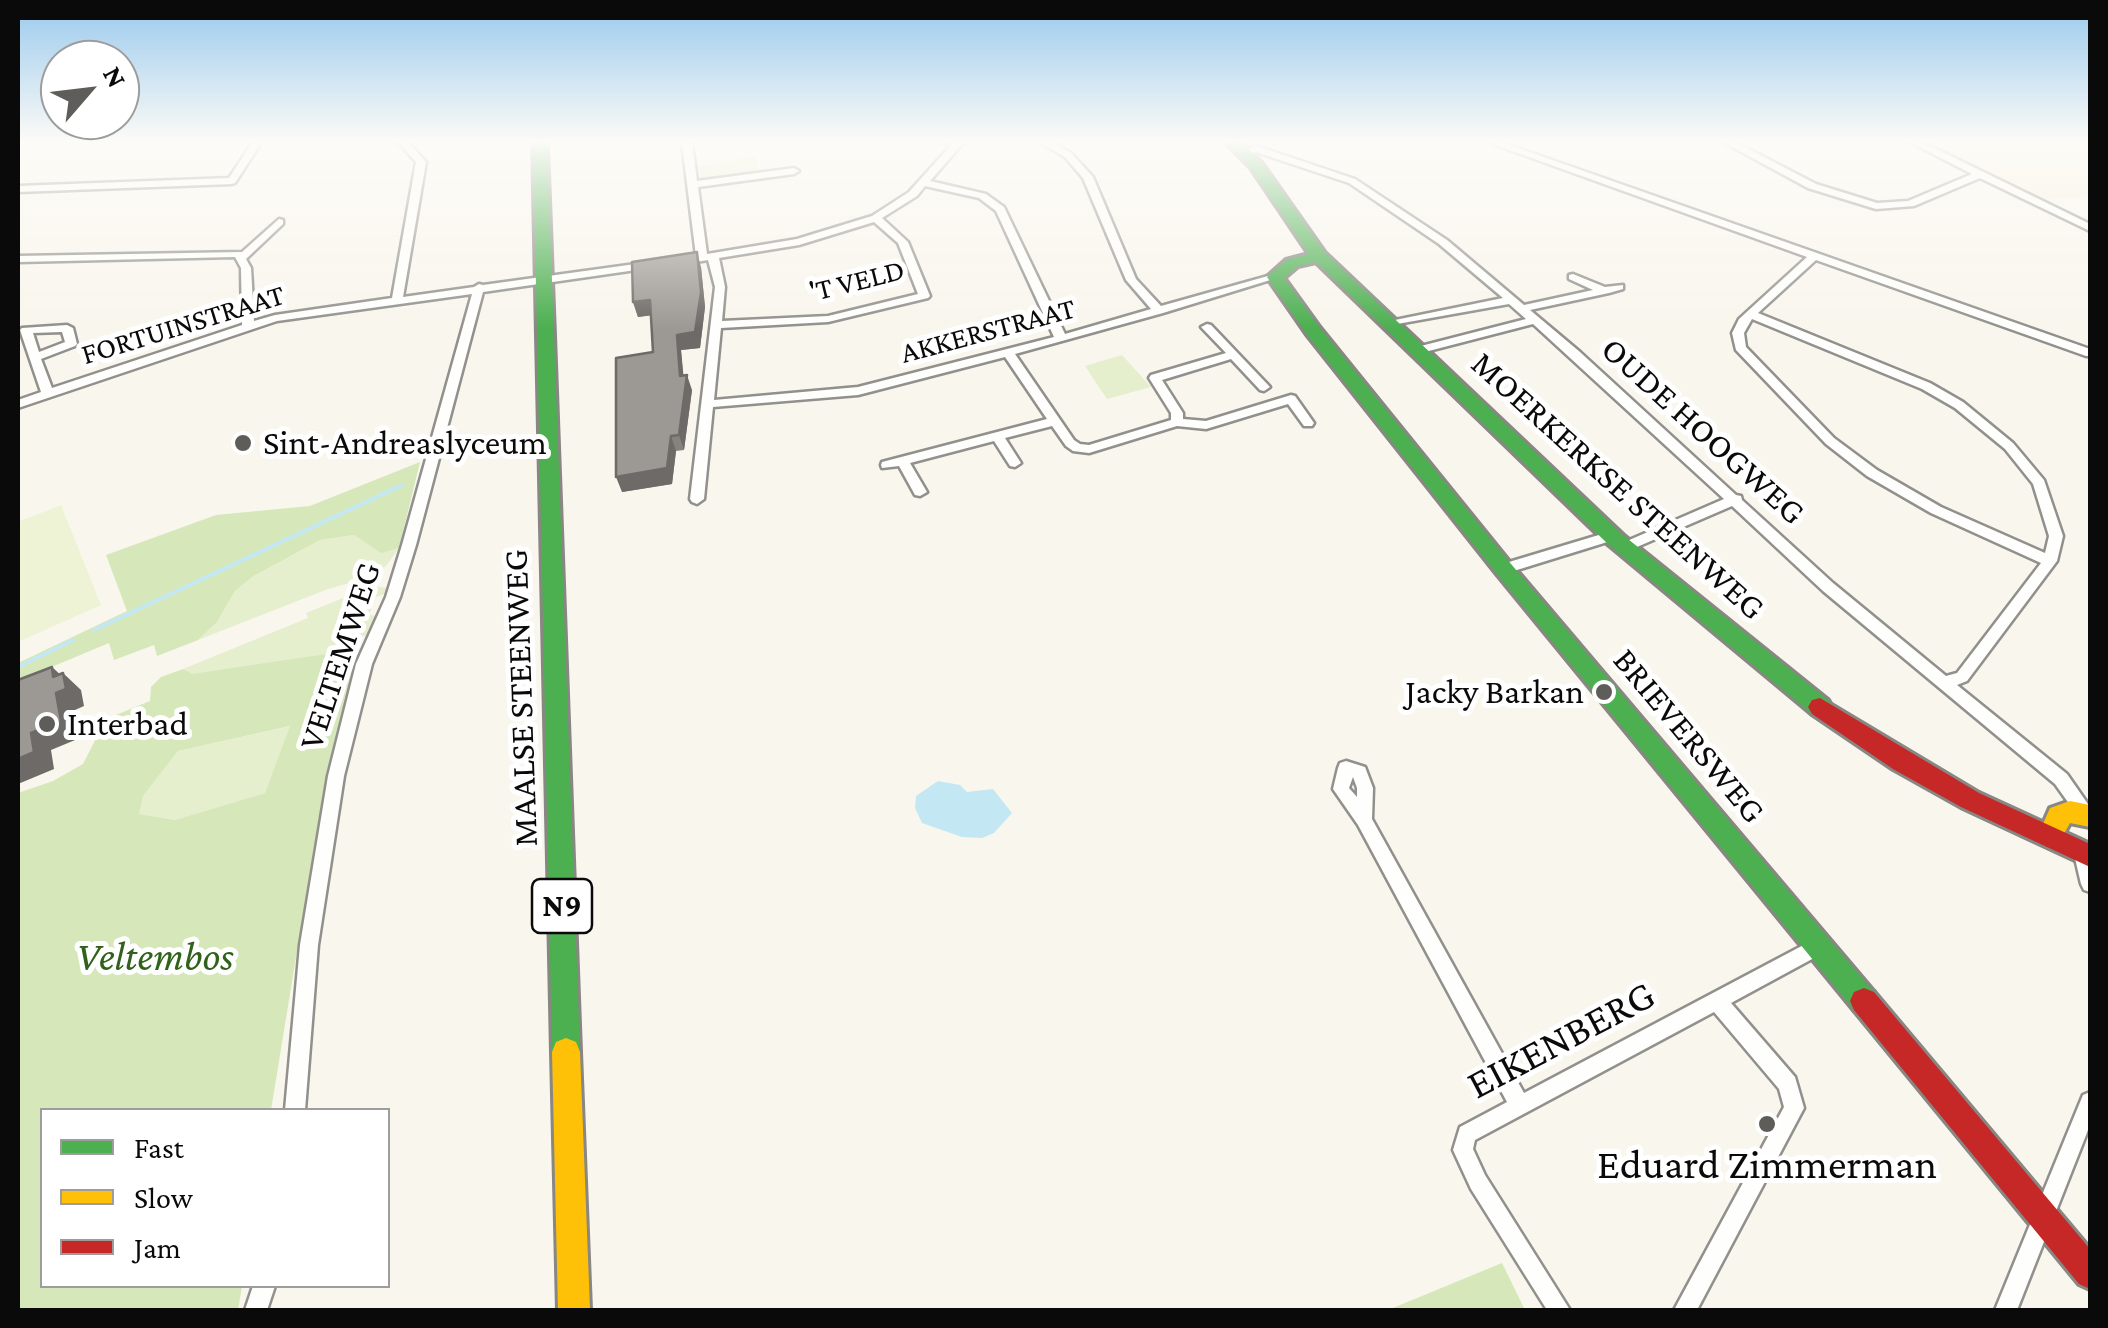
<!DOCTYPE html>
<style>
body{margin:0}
#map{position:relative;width:2108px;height:1328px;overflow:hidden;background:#f9f6ed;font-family:"Crimson Pro",serif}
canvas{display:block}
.frame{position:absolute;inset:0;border:20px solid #0a0a0a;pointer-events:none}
.legend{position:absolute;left:40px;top:1108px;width:350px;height:180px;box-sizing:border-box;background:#fff;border:2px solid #9d9d9d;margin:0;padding:12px 18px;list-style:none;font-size:30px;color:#0a0a0a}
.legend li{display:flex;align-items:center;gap:20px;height:50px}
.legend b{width:50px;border:2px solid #9d9d9d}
.north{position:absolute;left:40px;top:40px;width:100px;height:100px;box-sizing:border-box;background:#fff;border:2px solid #9d9d9d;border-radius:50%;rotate:62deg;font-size:28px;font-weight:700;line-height:40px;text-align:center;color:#0a0a0a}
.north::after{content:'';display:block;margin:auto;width:35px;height:45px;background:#5e5d59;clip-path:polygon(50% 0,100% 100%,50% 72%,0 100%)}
</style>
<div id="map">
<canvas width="2108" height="1328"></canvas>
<div class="frame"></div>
<ul class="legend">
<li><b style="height:12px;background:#4caf50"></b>Fast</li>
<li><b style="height:12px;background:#ffc107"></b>Slow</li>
<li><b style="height:12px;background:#c62828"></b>Jam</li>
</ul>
<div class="north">N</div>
</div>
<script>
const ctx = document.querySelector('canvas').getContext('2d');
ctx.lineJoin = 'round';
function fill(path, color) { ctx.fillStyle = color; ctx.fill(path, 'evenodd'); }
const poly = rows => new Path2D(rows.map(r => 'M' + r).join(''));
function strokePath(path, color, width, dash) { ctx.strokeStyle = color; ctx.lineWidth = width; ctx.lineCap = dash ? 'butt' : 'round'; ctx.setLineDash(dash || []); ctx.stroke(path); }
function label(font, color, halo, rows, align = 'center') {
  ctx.font = font + ' "Crimson Pro",serif'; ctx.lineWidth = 10; ctx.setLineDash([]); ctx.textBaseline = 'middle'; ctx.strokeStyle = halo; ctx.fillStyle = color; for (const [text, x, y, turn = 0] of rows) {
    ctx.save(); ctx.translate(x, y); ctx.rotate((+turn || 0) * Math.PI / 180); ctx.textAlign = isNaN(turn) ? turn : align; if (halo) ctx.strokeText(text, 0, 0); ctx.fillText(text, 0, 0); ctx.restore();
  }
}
fill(poly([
 [1923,143,2090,143,2090,196,2043,200]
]), '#f6f0d9');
fill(poly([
 [755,156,760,172,701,180,699,167],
 [1122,355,1151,387,1107,399,1085,366],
 [354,535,381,552,399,548,386,566,370,577,328,589,198,640,217,622,235,591,252,577,320,540],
 [373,586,386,588,387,593,376,597,369,615,381,616,370,637,362,636,356,657,339,652,192,675,183,669,308,618,306,613],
 [291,726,265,793,175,820,138,814,143,796,178,751]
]), '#e5efcd');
fill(poly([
 [420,462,399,548,381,553,354,535,320,540,252,577,235,591,217,622,198,640,157,656,154,645,114,660,109,643,18,681,18,663,127,611,106,555,216,515,310,506],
 [339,652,356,657,325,780,271,1110,42,1110,42,1286,242,1286,238,1310,18,1310,18,793,53,781,83,764,106,719,150,701,151,687,161,677,183,669,192,674],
 [290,726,265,793,175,820,139,814,143,796,178,751],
 [1502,1263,1525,1310,1388,1310]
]), '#d6e7ba');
fill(poly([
 [61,505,101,605,18,642,18,522]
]), '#eef3d6');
fill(poly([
 [938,781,960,785,967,792,993,789,1012,813,994,833,982,838,962,837,922,823,915,808,916,796]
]), '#c3e8f4');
strokePath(poly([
 [94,630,402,485],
 [18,667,73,640]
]), '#c3e8f4', 4);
const street = poly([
 [252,143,261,143,235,183,232,184,18,192,18,186,229,178,252,143],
 [399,143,409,143,426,162,403,297,474,287,479,284,483,285,650,262,655,265,650,268,483,292,416,545,400,597,372,664,344,776,318,945,305,1110,285,1110,300,945,328,776,356,664,386,597,402,545,472,294,277,321,18,408,18,400,41,392,20,330,22,328,67,325,73,328,77,344,75,346,41,359,52,388,242,325,241,268,235,257,18,262,18,256,242,252,279,219,283,220,283,224,246,259,251,268,254,321,275,315,392,298,416,162,399,143],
 [62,332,65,342,39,352,33,333,62,332],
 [682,143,692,143,697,181,794,168,799,171,794,174,698,187,707,254,797,239,872,216,909,192,953,143,963,143,930,181,986,194,1004,207,1065,334,1151,309,1126,280,1083,178,1065,157,1041,143,1053,143,1071,153,1093,177,1136,279,1161,306,1275,274,1280,277,1163,313,1015,354,1074,440,1080,444,1089,445,1171,420,1171,413,1149,378,1151,375,1226,353,1201,327,1207,324,1211,325,1270,387,1264,391,1260,390,1231,359,1162,380,1183,413,1183,419,1206,421,1291,395,1295,396,1314,423,1312,426,1304,426,1288,404,1206,429,1177,426,1089,453,1073,451,1066,446,1052,426,1005,438,1021,463,1015,467,1010,466,994,441,910,463,927,492,920,496,915,495,899,466,882,468,881,465,882,462,1047,419,1005,357,858,395,713,407,704,499,697,504,692,502,690,499,715,287,708,260,678,265,673,262,696,256,682,143],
 [925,186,979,198,996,211,1054,337,858,387,714,400,721,328,828,322,928,298,930,296,908,242,882,218,917,196,925,186],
 [874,222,898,243,918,294,828,316,722,321,725,287,719,258,799,245,874,222],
 [1490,143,1504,143,2090,349,2090,356,2086,356,1816,260,1758,313,1930,383,1963,402,2013,443,2044,480,2063,536,2057,561,1967,681,1957,685,2067,774,2090,807,2090,820,2080,819,2055,784,1823,591,1732,506,1630,550,1620,550,1618,547,1620,544,1724,499,1533,324,1417,354,1413,352,1413,348,1526,319,1509,304,1386,326,1386,322,1390,321,1503,298,1439,244,1349,183,1256,152,1243,155,1238,152,1257,146,1355,179,1447,240,1524,305,1593,290,1569,279,1569,275,1573,274,1605,287,1623,285,1623,289,1609,293,1530,310,1580,352,1736,495,1741,496,1742,500,1833,583,1946,676,1957,673,2041,563,1931,513,1867,476,1826,444,1736,350,1732,333,1739,319,1807,257,1490,143],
 [1752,319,1922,389,1955,408,2005,449,2033,484,2049,536,2045,553,1941,507,1877,470,1834,438,1746,347,1744,333,1752,319],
 [1725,143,1737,143,1816,184,1877,203,1908,201,1972,174,1912,143,1924,143,2090,224,2090,231,1980,178,1914,206,1876,209,1808,188,1725,143],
 [1612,531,1617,533,1619,536,1617,539,1504,574,1497,569,1499,565,1612,531],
 [1346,761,1365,767,1373,788,1372,819,1524,1093,1813,940,1819,938,1825,940,1828,946,1825,952,1731,1003,1795,1077,1804,1108,1697,1310,1674,1310,1784,1107,1779,1089,1714,1012,1475,1140,1473,1149,1485,1175,1570,1310,1547,1310,1471,1189,1453,1150,1460,1127,1507,1102,1358,825,1333,789,1338,768,1340,763,1346,761],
 [1353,777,1357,788,1357,797,1349,788,1353,777],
 [2083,846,2090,852,2090,892,2084,890,2081,884,2074,854,2077,849,2083,846],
 [2090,1092,2090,1125,2017,1310,1995,1310,2083,1095,2090,1092],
 [253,1286,275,1286,267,1310,245,1310,253,1286]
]);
const fast = poly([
 [533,143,547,143,580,1052,576,1062,566,1066,556,1062,552,1052,533,143],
 [1226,143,1242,143,1261,162,1325,253,1623,535,1828,700,1832,707,1828,714,1812,714,1609,545,1316,262,1298,266,1284,278,1320,328,1511,564,1874,992,1878,1001,1874,1010,1864,1014,1854,1010,1497,574,1308,336,1267,277,1286,260,1309,254,1251,168,1226,143]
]);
const slow = poly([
 [2070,801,2090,805,2090,827,2070,823,2065,832,2056,835,2047,832,2043,824,2050,808,2070,801],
 [566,1038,576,1042,580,1052,590,1310,558,1310,552,1052,556,1042,566,1038]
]);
const jam = poly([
 [1820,698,1979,793,2090,844,2090,867,1961,807,1893,769,1812,714,1808,707,1812,700,1820,698],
 [1864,988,1874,992,2090,1249,2090,1289,2079,1284,1854,1010,1850,1001,1854,992,1864,988]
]);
strokePath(street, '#92908c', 5);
strokePath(fast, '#888783', 6);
strokePath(slow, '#888783', 6);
strokePath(jam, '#888783', 6);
fill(street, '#fefefc');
fill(fast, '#4caf50');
fill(slow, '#ffc107');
fill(jam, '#c62828');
fill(poly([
 [701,267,705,307,700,348,681,350,683,375,692,390,684,450,676,451,672,484,622,492,653,352,651,315,638,317,633,302]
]), '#86837f');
fill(poly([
 [697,252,701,267,705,307,700,348,681,350,685,391,680,376,677,335],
 [650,300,654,315,638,317,633,302],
 [687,375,692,390,684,450,679,435],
 [671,436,676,451,672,484,622,492,616,477],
 [52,667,64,678,63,673,81,690,84,706,75,710,80,738,51,750,54,769,18,784,18,759,31,733,53,677]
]), '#6d6a68');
const building = poly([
 [697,252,701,292,695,332,677,335,680,376,687,375,679,435,671,436,667,468,616,477,616,358,653,352,650,300,633,302,632,262,697,252],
 [52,667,53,677,63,673,66,689,56,693,61,721,31,733,34,752,18,759,18,680,52,667]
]);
fill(building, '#9c9894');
strokePath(building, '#6d6a68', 2.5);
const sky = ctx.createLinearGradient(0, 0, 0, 329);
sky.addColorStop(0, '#99c9ed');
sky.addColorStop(0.43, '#fcfbf7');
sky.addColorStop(1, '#fcfbf700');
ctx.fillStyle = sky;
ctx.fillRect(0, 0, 2108, 329);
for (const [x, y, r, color] of [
 [243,443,10,"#5e5d59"],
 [1604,692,10,"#5e5d59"],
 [47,724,10,"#5e5d59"],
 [1767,1124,10,"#5e5d59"]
]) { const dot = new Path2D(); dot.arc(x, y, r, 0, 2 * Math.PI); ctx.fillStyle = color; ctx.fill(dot); strokePath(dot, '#fff', 4); }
label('30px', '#0a0a0a', '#fff', [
 ["'T VELD",857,281,-14],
 ["FORTUINSTRAAT",183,325,-17],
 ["AKKERSTRAAT",988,331,-15]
]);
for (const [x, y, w] of [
 [562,906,60]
]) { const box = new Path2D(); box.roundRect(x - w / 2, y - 27, w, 54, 8); ctx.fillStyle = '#fff'; ctx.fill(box); strokePath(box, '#0a0a0a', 2.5); }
label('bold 32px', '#0a0a0a', null, [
 ["N9",562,906]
]);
label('35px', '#0a0a0a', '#fff', [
 ["OUDE HOOGWEG",1703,431,42],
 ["MOERKERKSE STEENWEG",1618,486,42],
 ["VELTEMWEG",340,656,-72],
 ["MAALSE STEENWEG",521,698,-92],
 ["BRIEVERSWEG",1689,736,50]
]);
label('35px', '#0a0a0a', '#fff', [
 ["Sint-Andreaslyceum",263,443],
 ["Jacky Barkan",1584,692,"right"],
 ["Interbad",67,724]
], 'left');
label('italic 42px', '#30621b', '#fff', [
 ["Veltembos",155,957]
]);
label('42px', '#0a0a0a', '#fff', [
 ["EIKENBERG",1561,1040,-28]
]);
label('42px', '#0a0a0a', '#fff', [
 ["Eduard Zimmerman",1767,1165]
]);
</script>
